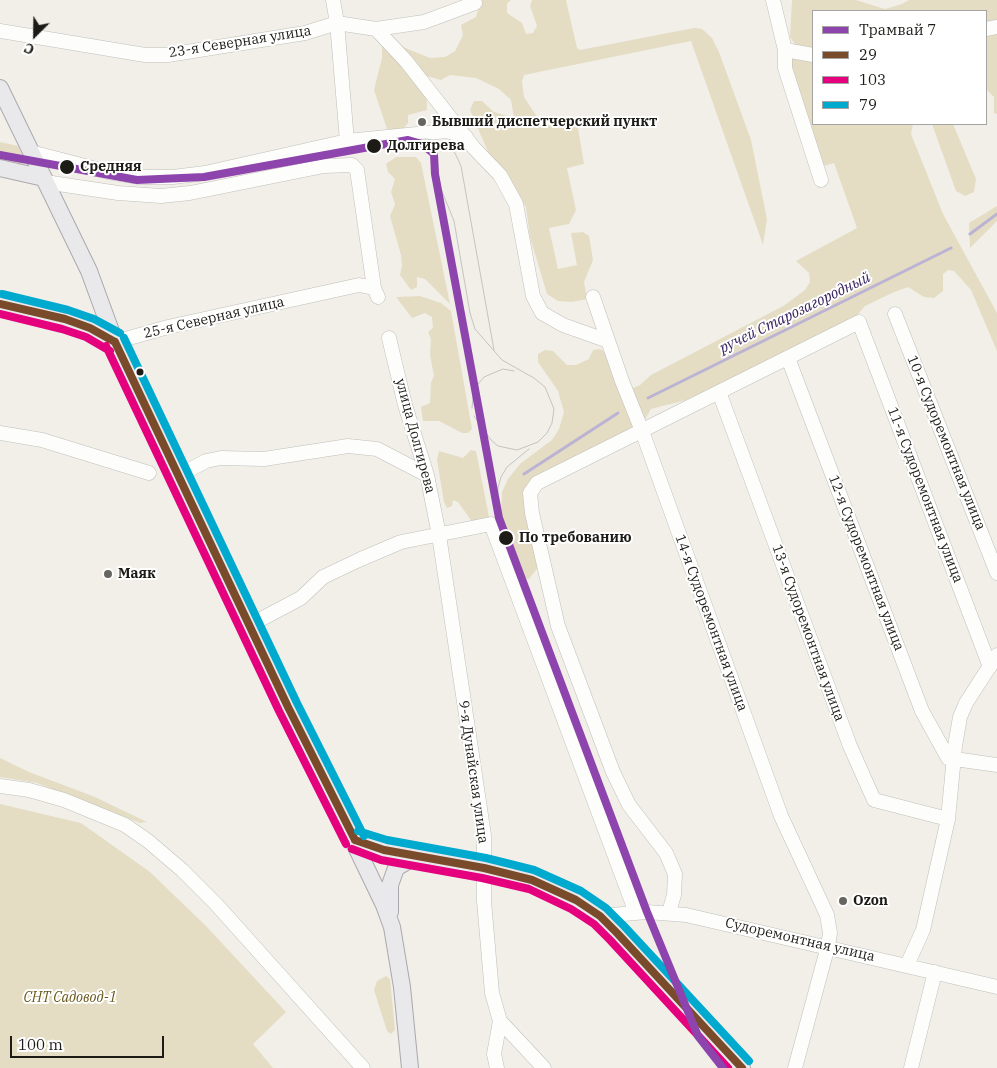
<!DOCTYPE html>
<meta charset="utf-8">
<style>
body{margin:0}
#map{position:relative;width:997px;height:1068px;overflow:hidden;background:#f1efe8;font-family:"IBM Plex Serif",serif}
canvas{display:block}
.legend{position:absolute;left:812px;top:10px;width:175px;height:115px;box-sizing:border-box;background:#fff;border:1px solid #a4a4a2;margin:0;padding:6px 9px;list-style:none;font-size:15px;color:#1c1b16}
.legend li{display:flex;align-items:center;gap:10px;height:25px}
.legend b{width:25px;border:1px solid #a4a4a2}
.north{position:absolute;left:10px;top:10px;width:50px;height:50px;-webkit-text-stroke:4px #fff;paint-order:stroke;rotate:203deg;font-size:14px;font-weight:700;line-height:20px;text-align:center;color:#1c1b16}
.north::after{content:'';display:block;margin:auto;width:18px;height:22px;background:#1c1b16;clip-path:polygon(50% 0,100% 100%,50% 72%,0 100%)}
.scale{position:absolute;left:10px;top:1036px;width:154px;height:22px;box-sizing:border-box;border:2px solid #1c1b16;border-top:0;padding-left:6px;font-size:15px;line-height:18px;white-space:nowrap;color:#1c1b16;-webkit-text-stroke:4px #fff;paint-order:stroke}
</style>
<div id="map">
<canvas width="997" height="1068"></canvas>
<ul class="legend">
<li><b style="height:6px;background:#8e44ad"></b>Трамвай 7</li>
<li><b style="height:6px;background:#7a4b2a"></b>29</li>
<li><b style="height:6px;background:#e5007d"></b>103</li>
<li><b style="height:6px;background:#00a9ce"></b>79</li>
</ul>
<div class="north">С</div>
<div class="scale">100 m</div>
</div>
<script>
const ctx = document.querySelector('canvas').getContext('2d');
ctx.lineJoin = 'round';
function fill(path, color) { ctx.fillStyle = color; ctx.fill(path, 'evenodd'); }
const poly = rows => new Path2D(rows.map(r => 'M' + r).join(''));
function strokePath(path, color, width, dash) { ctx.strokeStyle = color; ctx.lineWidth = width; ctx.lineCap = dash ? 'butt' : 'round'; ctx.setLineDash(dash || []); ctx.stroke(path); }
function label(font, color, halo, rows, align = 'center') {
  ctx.font = font + ' "IBM Plex Serif",serif'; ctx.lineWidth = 4; ctx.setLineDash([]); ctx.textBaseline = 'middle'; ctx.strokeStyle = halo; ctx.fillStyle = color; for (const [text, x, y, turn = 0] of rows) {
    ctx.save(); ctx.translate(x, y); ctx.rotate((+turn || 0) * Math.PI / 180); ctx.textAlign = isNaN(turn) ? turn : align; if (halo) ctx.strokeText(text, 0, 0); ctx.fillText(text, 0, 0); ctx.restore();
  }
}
fill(poly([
 [481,0,511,0,507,3,507,13,522,23,526,34,533,33,537,26,530,6,532,0,566,0,577,48,580,50,694,28,702,29,712,38,719,52,751,140,767,219,763,245,691,41,524,75,522,82,524,97,541,123,552,126,563,122,574,124,578,128,584,164,567,168,576,210,569,224,549,228,558,269,577,265,571,233,583,232,589,236,593,260,584,282,587,299,572,302,558,301,547,294,530,237,526,207,489,154,470,110,474,101,482,101,494,112,514,118,511,100,499,89,476,78,450,75,441,80,426,76,427,110,408,115,408,123,403,129,387,129,374,90,382,58,382,47,393,43,430,58,445,57,455,51,463,35,461,25,476,17],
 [792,0,856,0,885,9,902,4,909,0,997,0,997,114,994,113,994,97,986,89,986,11,813,11,813,124,913,124,911,134,943,214,997,313,997,351,971,290,954,271,948,270,943,274,943,291,934,298,924,297,908,287,892,293,865,306,853,320,742,374,686,400,651,409,644,421,635,429,536,481,539,566,529,579,525,579,501,514,502,492,508,479,521,463,552,440,559,429,564,412,558,391,538,362,538,354,545,350,553,351,567,365,576,365,589,359,593,350,600,349,606,353,629,390,640,385,651,375,785,305,805,290,810,282,809,273,796,261,857,228,834,163,820,167,790,60,798,54,795,44,790,37],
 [932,124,953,124,976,179,974,192,965,196,956,191],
 [0,142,18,146,24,158,23,164,20,166,0,162],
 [396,157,416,157,421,163,450,304,425,279,417,277,417,287,411,290,400,275,402,266,401,255,390,216,395,204,391,192,395,179,388,172,386,164],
 [997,206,997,221,970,248,969,223],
 [420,296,441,303,451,311,472,429,468,433,462,433,439,421,423,421,421,407,430,403,431,382,434,376,430,355,431,339,428,332,433,328,432,317,425,313,412,318,396,297],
 [471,450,476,451,489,517,485,521,473,523,458,502,453,500,452,506,447,508,444,502,437,460,439,451,463,458],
 [0,758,29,772,95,797,147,822,140,823,37,783,0,777],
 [0,804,81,823,150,872,206,926,286,1012,253,1044,273,1068,0,1068],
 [386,976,390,979,395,1030,391,1034,387,1031,374,990,377,981]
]), '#e4ddc4');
strokePath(poly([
 [970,234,997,214],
 [648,398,951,248],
 [524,474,618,413]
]), '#bcb3d4', 3);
const minor = poly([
 [333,0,337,23,347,141],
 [773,0,785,50,785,68,821,180],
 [376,29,406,61,474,148,500,175,516,204,533,296,542,313,563,325,608,341],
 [986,29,997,27],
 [0,31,145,55,168,55,305,33,337,23,376,29,424,22,475,3],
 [785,50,813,55],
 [31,152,108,172,139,177,173,177,205,173,347,141,447,131,466,137],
 [45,182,118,193,161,196,190,193,324,166,352,165,357,170,374,288,378,297],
 [593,297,622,381,642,431,781,816,827,915,830,933,828,946,795,1068],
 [895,314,997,573],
 [389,338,405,405,427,475,439,535,484,835,484,901,492,993,500,1021,494,1054,497,1068],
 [115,342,168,327,359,285,374,288],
 [788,358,922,711,948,758,997,765],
 [719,392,850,746,874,800,948,819],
 [0,433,42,440,149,473],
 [178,476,206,461,221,458,264,459,348,446,377,449,427,475],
 [250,625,301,598,323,577,361,559,401,542,491,524,636,913],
 [0,786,29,790,64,800,125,825,148,841,182,870,216,904,363,1068],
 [669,912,674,895,675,874,666,853,629,805,613,772,558,626,532,513,530,493,537,483,859,322,990,667],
 [600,916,647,912,686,915,997,987],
 [907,965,923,930,948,819,955,746,960,717,966,703,997,655],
 [500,1021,544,1068],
 [911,1068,935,972]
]);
const major = poly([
 [0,88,89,271,115,342,140,397,384,905,392,927,402,987,410,1068],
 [0,168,44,178],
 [0,304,65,319,90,328,115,342],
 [355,840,384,850,484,868,532,880,576,900,600,916,617,933,742,1068],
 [390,912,390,885,396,868,409,860,419,859]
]);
strokePath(minor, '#c0bfb9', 15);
strokePath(major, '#aba8ad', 18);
strokePath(minor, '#fdfdfc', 14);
strokePath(major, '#e9e8eb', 16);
strokePath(poly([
 [408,140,427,139,445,144,455,153,461,166,494,350],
 [435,174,454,221,470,313,475,329,502,360,534,378,545,387,554,409,552,423,547,433,538,442,517,450,498,446,491,440,474,416],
 [472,408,474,389,484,377,503,369,514,371],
 [497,509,498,488,501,477,507,467,529,449]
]), '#c3c3c1', 1);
strokePath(poly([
 [0,304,65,319,90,328,115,342],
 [115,342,288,707,355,840],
 [355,840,384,850,484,868,532,880,576,900,600,916,617,933,742,1068]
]), '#7a4b2a', 8);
strokePath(poly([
 [0,314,62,329,86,337,110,351],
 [106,346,279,711,346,844],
 [352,849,381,860,482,878,529,889,571,909,594,924,610,940,728,1068]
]), '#e5007d', 8);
strokePath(poly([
 [2,294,68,310,94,319,120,333],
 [124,338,297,703,364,836],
 [358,831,387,840,486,858,534,870,581,891,606,908,624,926,749,1061]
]), '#00a9ce', 8);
strokePath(poly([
 [0,155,137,180,204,177,408,140,422,144,434,154,435,174,499,518,647,912,698,1036,723,1068]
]), '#8e44ad', 8);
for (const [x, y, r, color] of [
 [422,122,5,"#676560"],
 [374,146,8,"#1c1b16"],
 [67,167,8,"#1c1b16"],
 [140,372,4.5,"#1c1b16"],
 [506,538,8,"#1c1b16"],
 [108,574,5,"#676560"],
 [843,901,5,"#676560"]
]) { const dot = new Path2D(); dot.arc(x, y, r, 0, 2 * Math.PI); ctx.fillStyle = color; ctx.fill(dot); strokePath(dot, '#fff', 2); }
label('14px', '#1c1b16', '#fff', [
 ["23-я Северная улица",240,42,-9],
 ["25-я Северная улица",214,318,-13],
 ["улица Долгирева",415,436,75],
 ["10-я Судоремонтная улица",946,443,68],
 ["11-я Судоремонтная улица",925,495,69],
 ["12-я Судоремонтная улица",866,563,69],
 ["14-я Судоремонтная улица",711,623,70],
 ["13-я Судоремонтная улица",808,633,70],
 ["9-я Дунайская улица",473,772,82],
 ["Судоремонтная улица",800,940,13]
]);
label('bold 14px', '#1c1b16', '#fff', [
 ["Бывший диспетчерский пункт",432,122],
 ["Маяк",118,574],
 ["Ozon",853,901]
], 'left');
label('bold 14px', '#1c1b16', '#fff', [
 ["Долгирева",387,146],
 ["Средняя",80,167],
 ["По требованию",519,538]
], 'left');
label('italic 14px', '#675719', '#fff', [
 ["СНТ Садовод-1",70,998]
]);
label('italic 15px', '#382460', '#fff', [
 ["ручей Старозагородный",795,313,-26]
]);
</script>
